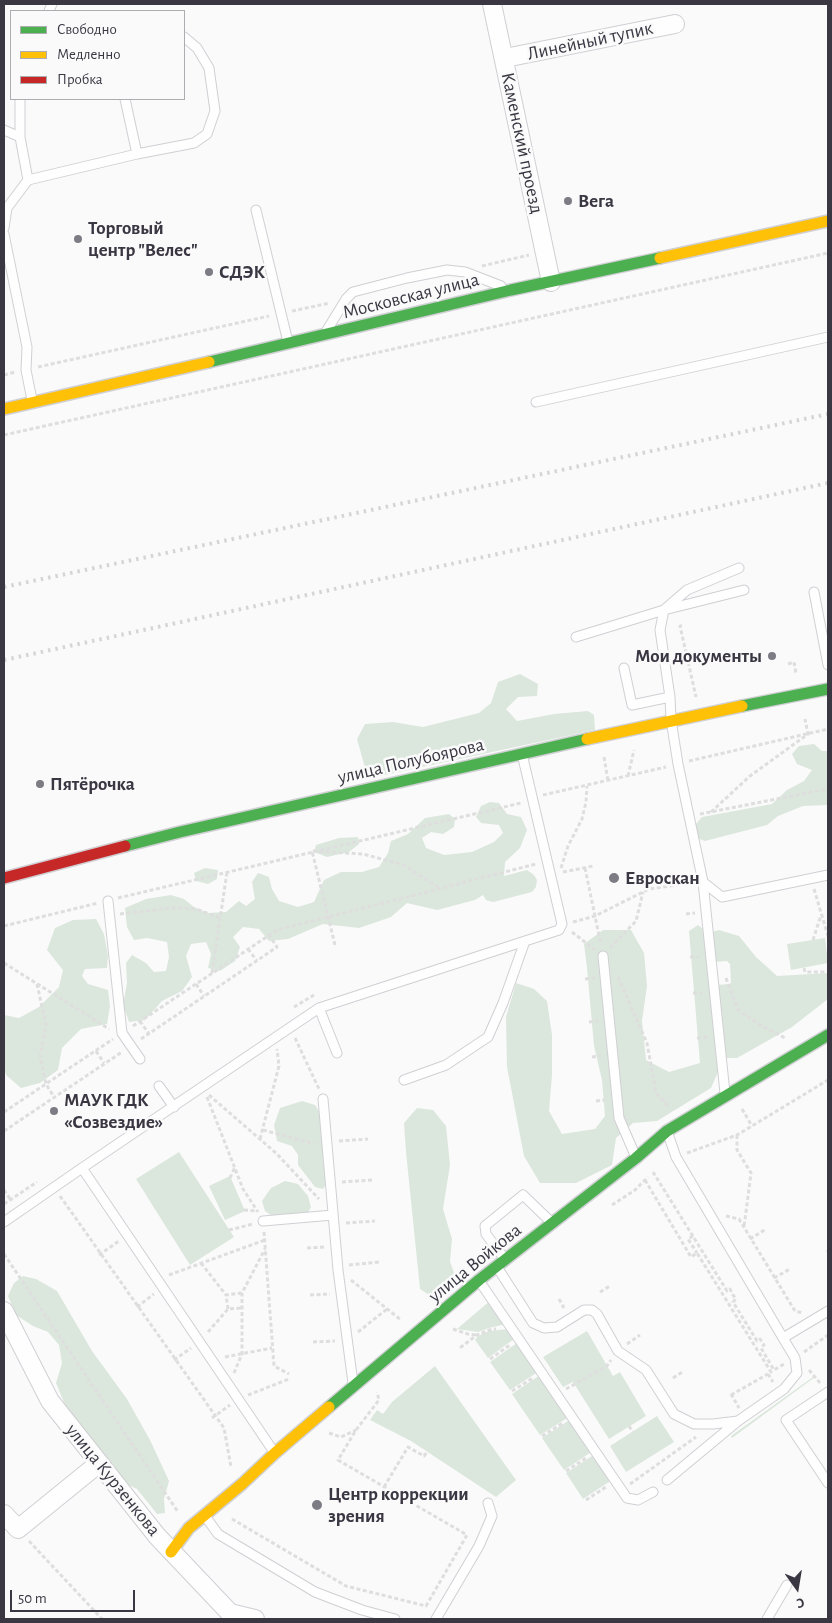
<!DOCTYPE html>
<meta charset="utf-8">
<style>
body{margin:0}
#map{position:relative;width:832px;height:1623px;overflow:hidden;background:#fafafa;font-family:"Alegreya Sans",sans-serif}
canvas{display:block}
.frame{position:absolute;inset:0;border:5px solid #3a3743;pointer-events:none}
.legend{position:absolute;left:10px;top:10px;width:175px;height:90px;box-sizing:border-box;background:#fafafa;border:1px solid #adacb1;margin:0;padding:6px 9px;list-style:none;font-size:15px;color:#3a3743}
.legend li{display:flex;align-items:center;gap:10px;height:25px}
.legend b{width:25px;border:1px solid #adacb1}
.north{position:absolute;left:772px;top:1563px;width:50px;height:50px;-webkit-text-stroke:4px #fafafa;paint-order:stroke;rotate:167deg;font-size:14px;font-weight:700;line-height:20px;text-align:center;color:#3a3743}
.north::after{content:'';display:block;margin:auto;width:18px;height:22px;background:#3a3743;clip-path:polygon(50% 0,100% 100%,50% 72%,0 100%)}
.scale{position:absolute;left:10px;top:1590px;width:125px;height:22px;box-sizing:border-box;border:2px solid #3a3743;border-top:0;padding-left:6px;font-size:15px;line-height:18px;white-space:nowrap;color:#3a3743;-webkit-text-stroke:4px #fafafa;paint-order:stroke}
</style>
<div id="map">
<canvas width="832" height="1623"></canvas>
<div class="frame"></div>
<ul class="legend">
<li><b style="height:6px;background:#4caf50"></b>Свободно</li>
<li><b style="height:6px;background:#ffc107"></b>Медленно</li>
<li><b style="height:6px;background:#c62828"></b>Пробка</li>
</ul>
<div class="north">С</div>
<div class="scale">50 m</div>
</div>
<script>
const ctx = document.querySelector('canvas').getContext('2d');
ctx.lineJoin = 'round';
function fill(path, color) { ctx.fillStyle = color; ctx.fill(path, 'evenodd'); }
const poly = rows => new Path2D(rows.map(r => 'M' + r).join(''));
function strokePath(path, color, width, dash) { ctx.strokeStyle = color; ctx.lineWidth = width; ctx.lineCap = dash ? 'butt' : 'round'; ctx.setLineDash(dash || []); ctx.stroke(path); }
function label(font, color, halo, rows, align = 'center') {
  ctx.font = font + ' "Alegreya Sans",sans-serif'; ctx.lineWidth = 5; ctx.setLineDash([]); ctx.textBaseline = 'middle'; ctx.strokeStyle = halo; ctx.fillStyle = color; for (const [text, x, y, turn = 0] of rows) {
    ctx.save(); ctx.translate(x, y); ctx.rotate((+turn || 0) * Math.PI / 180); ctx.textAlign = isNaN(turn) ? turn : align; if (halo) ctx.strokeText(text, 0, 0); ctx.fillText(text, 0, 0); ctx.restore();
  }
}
fill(poly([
 [520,674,538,684,537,696,518,697,506,709,517,721,554,714,588,711,594,715,595,730,371,778,364,764,357,739,365,724,393,722,423,727,479,713,491,703,498,682],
 [814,744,822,751,828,751,828,805,803,806,778,816,767,825,705,841,697,838,696,824,702,817,772,804,787,790,804,781,812,770,797,764,792,754,799,746],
 [490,802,499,803,507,814,521,817,527,830,520,848,505,862,504,876,527,870,534,875,537,880,536,887,532,892,493,902,486,900,483,895,475,900,437,910,407,903,391,917,359,928,323,924,288,939,269,941,259,929,243,927,233,937,240,947,235,961,220,971,208,968,211,954,206,942,191,944,186,956,192,977,182,991,162,1001,145,1020,129,1022,123,1005,127,983,126,963,132,955,146,963,154,972,166,971,169,957,167,942,147,938,134,940,127,927,125,908,146,899,171,895,184,899,194,907,208,913,226,912,239,901,246,906,255,899,252,882,258,873,269,877,272,889,279,901,298,907,314,902,324,880,341,872,362,872,379,867,388,853,391,841,408,834,425,818,449,814,455,819,454,827,443,834,431,832,422,838,426,848,444,855,472,852,494,842,503,833,499,825,481,823,476,817,481,806],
 [358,837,359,844,349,852,327,857,314,852,316,845,339,838],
 [205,868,218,870,217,879,208,884,196,881,194,873],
 [96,919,104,934,108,956,107,968,85,969,82,976,88,984,108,990,110,1006,107,1024,81,1029,62,1048,58,1070,40,1083,21,1088,6,1075,4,1066,4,1015,19,1018,39,1007,59,987,63,970,47,950,55,928,73,920],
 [698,925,707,932,718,1072,711,1088,657,1121,633,1123,616,1138,612,1165,576,1183,540,1183,524,1156,507,1067,506,1017,516,983,534,989,547,1001,552,1035,552,1075,549,1111,562,1134,595,1129,605,1116,602,1080,594,1046,587,968,584,944,603,930,631,930,644,953,647,986,642,1021,646,1060,669,1072,700,1063,689,931],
 [719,930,739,936,756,957,777,976,828,973,828,999,792,1027,737,1058,726,1058,723,1046,715,985,730,984,731,982,730,964,727,961,714,962,712,932],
 [825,938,828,963,791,970,787,944],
 [302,1101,315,1105,320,1113,327,1183,323,1189,315,1187,298,1165,298,1155,292,1146,277,1141,274,1125,280,1108],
 [417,1108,433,1110,446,1126,450,1165,443,1209,452,1239,450,1262,457,1280,449,1295,432,1297,420,1289,406,1152,404,1123],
 [179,1152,234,1237,190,1265,136,1179],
 [230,1176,245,1211,225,1220,209,1186],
 [285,1181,298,1184,308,1196,311,1207,306,1216,275,1218,265,1211,262,1201,271,1188],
 [23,1276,36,1279,57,1291,92,1351,127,1399,150,1440,169,1481,164,1499,165,1513,157,1514,137,1489,122,1482,92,1448,65,1405,56,1383,62,1363,59,1345,48,1332,33,1326,16,1315,8,1296,14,1283],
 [491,1300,506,1324,489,1328,478,1332,457,1329],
 [509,1329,514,1339,488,1358,475,1340,478,1336,489,1331],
 [587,1331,613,1376,620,1372,646,1416,609,1439,573,1382,563,1387,543,1357],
 [517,1343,538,1372,510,1390,490,1362],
 [435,1366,516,1480,496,1497,411,1441,370,1420,377,1410,383,1414,392,1402],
 [540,1375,569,1417,540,1435,512,1394],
 [813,1377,815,1377,732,1438,731,1436],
 [657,1416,674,1442,626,1472,610,1446],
 [571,1419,593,1451,564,1470,542,1438],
 [595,1454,612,1480,583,1499,566,1473]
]), '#dbe7dd');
const lane = poly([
 [49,11,52,4],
 [20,99,20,137,28,180],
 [4,130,20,137],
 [137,154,194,143,207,134,215,111,209,68,197,48,184,37],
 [256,210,288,342],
 [4,228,7,208,28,180,137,154,125,99],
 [4,234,27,347,26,370,32,400],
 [327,330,346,299,353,292,407,278,447,270,465,272,501,286],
 [536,402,828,337],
 [739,568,687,590,664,610,660,630,670,697,671,720,678,764,703,882,722,897,828,875],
 [814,592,828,665],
 [576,637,664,610,744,590],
 [624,668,632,705,670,697],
 [703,882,725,1093],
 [108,901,122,1033,140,1059],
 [603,956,619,1118,635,1155],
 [319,1008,337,1053],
 [404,1080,446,1065,488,1037,503,1003,525,941],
 [159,1086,174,1107],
 [323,1099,338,1270,353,1383],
 [668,1134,676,1157,783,1338,828,1311],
 [82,1168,319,1008,559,930,562,924,522,754],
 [263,1221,333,1215],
 [4,1222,82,1168,274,1452],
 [504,1258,486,1234,485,1226,523,1195,550,1221],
 [497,1267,533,1323,544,1328,557,1327,584,1310,592,1310,597,1314,618,1351,646,1370,674,1414,694,1424,713,1424,738,1421],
 [480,1282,627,1498,638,1500,653,1492],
 [828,1392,786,1420,828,1483],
 [667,1480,738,1421,784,1389,797,1373,795,1358,783,1338],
 [205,1516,218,1534,315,1592,362,1610,395,1619],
 [436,1619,479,1546,492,1516,488,1503],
 [767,1619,787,1585]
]);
const street = poly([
 [492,4,551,282],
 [505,58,675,24],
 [4,1311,50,1401,157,1536,230,1613,255,1619],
 [4,1514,18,1529,98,1464]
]);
const fast = poly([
 [209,362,511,290,660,258],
 [742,706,828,689],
 [125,846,180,832,587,739],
 [329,1407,479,1280,636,1158,667,1131,828,1035]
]);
const slow = poly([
 [660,258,828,221],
 [4,409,209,362],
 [587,739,742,706],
 [171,1552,189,1528,242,1484,275,1453,329,1407]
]);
const jam = poly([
 [4,878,125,846]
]);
strokePath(lane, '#d0cfd4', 11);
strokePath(street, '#d0cfd4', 20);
strokePath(fast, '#d0cfd4', 14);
strokePath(slow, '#d0cfd4', 14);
strokePath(jam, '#d0cfd4', 14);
strokePath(poly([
 [482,266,529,255],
 [292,311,330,303],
 [38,367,269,316],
 [4,375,15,372],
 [4,435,828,253],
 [682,626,680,626,696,697],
 [788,664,794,662,796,674],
 [604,757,608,781],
 [689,761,828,729],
 [628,776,634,750],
 [543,795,666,767],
 [711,812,750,776,808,734,805,719],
 [700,814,828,789],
 [561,868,568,846,582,819,586,802,587,786],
 [585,868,601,945],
 [563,872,593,866],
 [814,889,828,936],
 [118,898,521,803],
 [120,914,170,908,196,909,220,918],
 [686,914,695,913],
 [573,922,595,916,649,889,691,883],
 [4,926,98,903],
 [572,932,595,950],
 [813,940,821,915],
 [335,945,312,851,363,854,404,865,439,888],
 [610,948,636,921,643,892],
 [248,949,257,961],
 [690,957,699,957],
 [4,963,109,1029],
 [804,968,805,972,828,972],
 [212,973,227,872],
 [618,977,647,1043,656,1093,668,1106],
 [726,978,738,1010,762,1026,785,1038],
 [585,979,595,978],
 [37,984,46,1025,40,1056,46,1084,54,1097],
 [196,984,204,996],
 [693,993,702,993],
 [294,1007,314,995],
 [140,1021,149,1034],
 [589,1022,598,1021],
 [133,1026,277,930,536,864],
 [295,1038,319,1089],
 [697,1038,708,1037],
 [141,1039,277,947,269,935],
 [96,1051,104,1063],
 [592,1057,601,1056],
 [209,1095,277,1154,319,1199],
 [207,1097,243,1189,258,1212],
 [596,1101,605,1100],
 [742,1109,752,1126],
 [4,1112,113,1039],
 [263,1130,315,1144],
 [4,1131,122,1052],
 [737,1135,737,1150,751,1173,744,1227],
 [260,1139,279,1066,277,1049],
 [339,1141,368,1139],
 [687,1153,737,1135,828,1080],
 [653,1172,727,1291,730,1289,733,1295,736,1299,733,1302,757,1341,760,1339,764,1345,761,1348,774,1370,784,1364],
 [230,1178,235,1167],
 [645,1180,691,1257,697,1253,771,1372,768,1374,773,1382],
 [342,1182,372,1180],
 [4,1190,10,1199],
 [60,1196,224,1428,231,1467],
 [4,1204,37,1182],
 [612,1205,635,1190,648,1177],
 [244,1210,256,1211],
 [726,1216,739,1219,795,1311,803,1313],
 [346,1223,375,1221],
 [229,1230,253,1224],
 [264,1232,274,1366,289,1374],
 [693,1236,688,1239,697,1253],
 [750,1239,766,1229],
 [307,1248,324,1247],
 [827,1252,828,1251],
 [4,1254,178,1512],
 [99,1255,119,1241],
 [201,1263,226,1295],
 [349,1265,379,1262],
 [169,1275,265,1240],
 [774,1278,790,1269],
 [351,1280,401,1320],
 [600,1292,610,1286],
 [310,1295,330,1294],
 [559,1299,564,1308],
 [137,1307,154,1294],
 [228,1309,226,1295,242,1293],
 [453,1329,468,1334,476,1335],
 [208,1332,228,1309,242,1308],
 [358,1332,387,1309],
 [313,1342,335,1341],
 [627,1344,640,1335],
 [462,1347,461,1347,477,1335,489,1330,496,1329],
 [804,1352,828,1335],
 [225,1357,272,1348],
 [490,1359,510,1345],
 [174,1360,191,1348],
 [809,1370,821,1384],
 [234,1373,242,1354,242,1293,265,1249],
 [673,1378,684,1371],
 [566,1389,607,1366,611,1360],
 [512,1391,533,1378],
 [731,1394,739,1408],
 [248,1395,289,1379],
 [731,1395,768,1374],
 [212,1418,230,1405],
 [629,1426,633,1432],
 [329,1433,341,1437,356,1430],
 [542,1436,563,1423],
 [566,1471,586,1458],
 [630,1484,696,1437],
 [384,1487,408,1447,424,1456,427,1452],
 [586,1500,606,1487],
 [232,1519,346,1586,426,1606,467,1535,338,1460,356,1430,379,1400,377,1392],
 [29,1541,102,1619]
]), '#dedede', 3, [4, 2.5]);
strokePath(lane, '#fefefe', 9);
strokePath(street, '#fefefe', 18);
strokePath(fast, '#4caf50', 11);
strokePath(slow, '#ffc107', 11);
strokePath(jam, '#c62828', 11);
strokePath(poly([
 [4,587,828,414],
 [4,660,828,483]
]), '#d5d5d6', 4, [2.5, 5]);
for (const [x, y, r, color] of [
 [568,201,5,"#7d7b83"],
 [78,239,5,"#7d7b83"],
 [209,272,5,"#7d7b83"],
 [772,656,5,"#7d7b83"],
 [40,784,5,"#7d7b83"],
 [614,878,6,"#7d7b83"],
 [54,1111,5,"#7d7b83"],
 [317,1505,6,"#7d7b83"]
]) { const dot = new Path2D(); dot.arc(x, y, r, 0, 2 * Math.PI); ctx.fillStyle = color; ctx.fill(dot); strokePath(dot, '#fafafa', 2); }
label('19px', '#3a3743', '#fafafa', [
 ["Линейный тупик",590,41,-12],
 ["Каменский проезд",522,143,78],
 ["Московская улица",411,296,-14],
 ["улица Полубоярова",411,761,-13],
 ["улица Войкова",475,1263,-39],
 ["улица Курзенкова",113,1480,51]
]);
label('bold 19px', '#3a3743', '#fafafa', [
 ["Вега",578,201],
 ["Торговый",88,228],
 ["центр \"Велес\"",88,250],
 ["СДЭК",219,272],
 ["Мои документы",762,656,"right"],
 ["Пятёрочка",50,784],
 ["Евроскан",625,878],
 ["МАУК ГДК",64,1100],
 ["«Созвездие»",64,1122],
 ["Центр коррекции",328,1494],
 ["зрения",328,1516]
], 'left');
</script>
